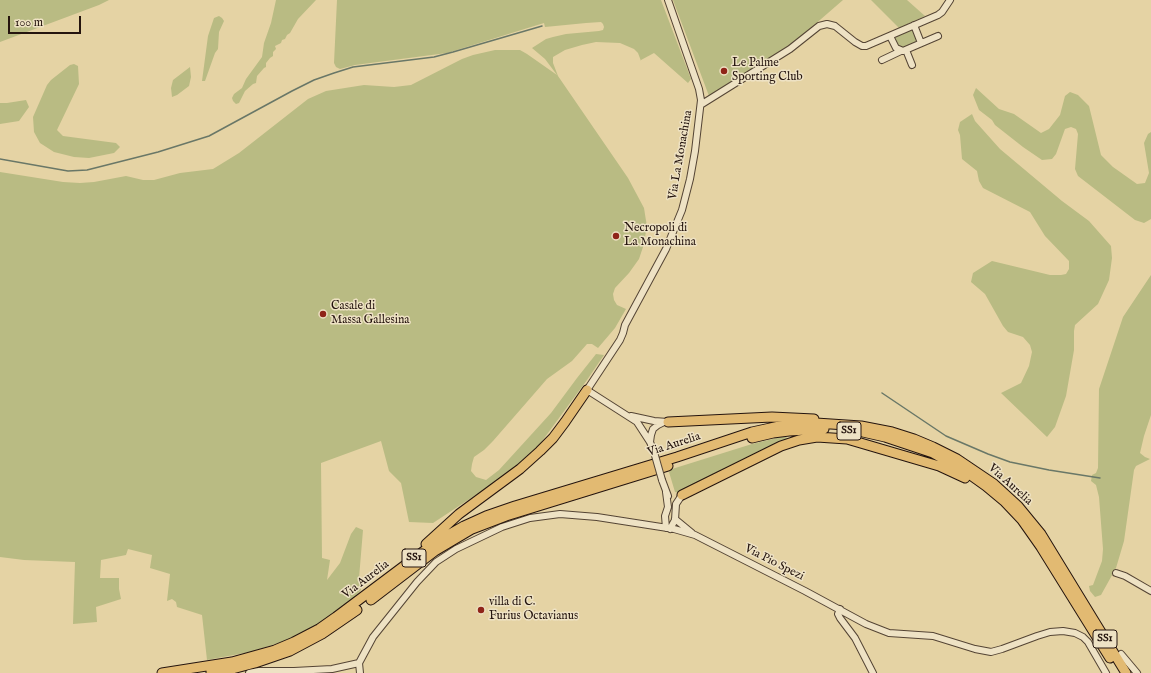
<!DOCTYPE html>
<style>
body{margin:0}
#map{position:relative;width:1151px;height:673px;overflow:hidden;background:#e5d3a4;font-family:"IM FELL English",serif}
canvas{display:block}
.scale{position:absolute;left:8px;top:16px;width:73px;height:18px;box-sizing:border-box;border:2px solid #24140e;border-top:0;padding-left:5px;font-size:12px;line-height:14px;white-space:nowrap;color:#24140e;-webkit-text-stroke:3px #eee2c4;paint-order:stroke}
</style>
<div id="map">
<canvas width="1151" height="673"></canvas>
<div class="scale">100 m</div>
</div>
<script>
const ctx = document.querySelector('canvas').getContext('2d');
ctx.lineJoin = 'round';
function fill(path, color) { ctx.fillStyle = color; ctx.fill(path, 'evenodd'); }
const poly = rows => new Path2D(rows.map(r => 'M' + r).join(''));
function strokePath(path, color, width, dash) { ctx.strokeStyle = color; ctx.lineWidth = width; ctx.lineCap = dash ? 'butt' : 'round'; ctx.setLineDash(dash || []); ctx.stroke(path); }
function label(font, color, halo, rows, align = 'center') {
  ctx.font = font + ' "IM FELL English",serif'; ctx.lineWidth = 3; ctx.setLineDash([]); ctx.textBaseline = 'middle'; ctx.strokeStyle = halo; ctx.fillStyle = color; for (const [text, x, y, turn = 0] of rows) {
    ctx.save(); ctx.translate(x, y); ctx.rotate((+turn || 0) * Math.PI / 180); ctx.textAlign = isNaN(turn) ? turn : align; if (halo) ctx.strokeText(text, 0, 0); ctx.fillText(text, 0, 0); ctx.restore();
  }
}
fill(poly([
 [0,0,109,0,99,5,0,42],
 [276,0,316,0,298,19,290,33,287,35,285,39,282,40,281,43,275,46,276,49,273,52,273,56,270,58,266,63,266,67,264,68,257,76,256,83,253,84,245,91,239,103,236,104,233,101,232,98,234,94,242,88,246,79,262,57,264,43,271,23],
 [337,0,661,0,691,79,688,83,654,53,641,60,641,61,638,53,634,49,620,43,596,42,582,45,565,50,553,57,553,63,558,76,628,178,644,208,647,227,643,247,639,259,629,273,615,288,613,294,614,300,617,305,626,309,615,328,598,348,592,344,587,344,572,361,547,379,493,441,484,450,474,457,472,464,471,471,476,477,486,480,499,470,551,413,577,378,596,354,604,355,587,380,534,452,497,481,433,523,409,522,401,483,389,471,381,441,321,463,322,558,330,560,327,580,340,563,351,534,356,527,363,530,359,578,361,590,349,603,313,628,285,641,250,652,207,660,202,615,177,607,176,602,172,599,167,601,170,574,150,568,152,555,128,549,126,555,101,560,100,578,119,578,119,589,121,599,96,607,97,622,73,624,75,562,24,560,0,557,0,172,63,182,80,183,94,182,126,176,143,180,154,180,180,173,213,169,239,153,308,99,326,91,364,85,394,87,411,85,462,59,473,55,495,50,520,50,527,54,557,75,545,59,532,48,546,39,553,37,566,34,599,31,603,30,604,27,603,24,601,22,586,23,545,27,544,23,447,53,355,65,340,69,336,67,334,63],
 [673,0,843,0,790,46,709,96],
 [871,0,907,0,925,16,899,28],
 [219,16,222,18,224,21,219,32,218,49,215,53,205,81,202,81,208,36,214,18],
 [912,30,914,31,917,42,905,49,900,48,894,39,895,37],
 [74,64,78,66,79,84,57,130,63,136,116,143,120,147,114,153,89,158,74,157,54,152,40,143,34,132,33,117,47,85,51,80,70,65],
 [190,67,191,77,189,86,177,95,172,97,171,88,173,80],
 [976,88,999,109,1014,114,1041,133,1049,129,1060,115,1065,96,1070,92,1078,95,1089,106,1101,155,1113,167,1137,184,1145,183,1149,173,1144,143,1148,134,1151,132,1151,219,1144,223,1135,220,1078,176,1075,169,1078,134,1076,129,1071,127,1065,129,1056,154,1052,159,1042,160,1023,147,995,125,992,120,979,110,973,95],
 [26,100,29,107,19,121,0,124,0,103,7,103],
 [972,114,975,121,1000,149,1062,201,1089,221,1111,246,1112,258,1109,280,1098,304,1075,325,1074,331,1074,350,1066,396,1055,427,1047,437,1001,393,1021,383,1029,366,1032,352,1030,345,1023,337,1008,332,1003,326,985,294,971,282,973,273,992,261,1050,275,1061,275,1066,274,1069,269,1069,261,1045,236,1030,212,983,188,979,181,977,171,962,159,960,135,958,130,960,122],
 [1151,275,1151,415,1144,436,1140,453,1145,457,1150,459,1136,466,1134,470,1124,541,1116,568,1101,595,1095,597,1090,591,1089,586,1093,585,1102,561,1103,549,1099,497,1096,485,1091,481,1092,475,1096,473,1098,468,1099,389,1123,317],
 [785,436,787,438,786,441,678,493,675,492,669,472,672,469,752,444]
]), '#b9bb83');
strokePath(poly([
 [0,159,68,171,87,170,158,152,209,136,292,91,314,80,334,73,353,67,434,57,453,52,542,26],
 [882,393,946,436,988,454,1010,462,1049,470,1100,478]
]), '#697767', 1.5);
const minor = poly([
 [914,25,921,43],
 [890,36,896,48,903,51,938,36],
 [906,50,912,65],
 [882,60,901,51],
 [702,104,790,49,819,26,827,24,835,26,855,42,862,46,866,46,938,15,942,12,950,0],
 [631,416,654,421,668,422],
 [650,442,651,435,653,429,658,425,664,422],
 [654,452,650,442,637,422,587,390,620,340,623,333,625,325,666,249,682,210,690,179,695,151,701,100,699,89,668,0],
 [662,480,668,496],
 [675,519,692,533],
 [666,528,665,516,668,507,666,492],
 [670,529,675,520,676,504,682,495],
 [1116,573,1125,576,1151,591],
 [840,609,838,614,840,618,855,638,873,673],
 [1121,654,1137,673],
 [249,673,259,671,294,671,332,669,359,663],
 [360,673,359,663,373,637,417,582,436,562,456,549,502,527,530,518,560,514,597,517,674,529,695,535,805,591,866,624,889,633,933,636,975,649,991,652,1002,649,1037,636,1050,632,1063,631,1075,633,1083,637,1088,642,1106,673]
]);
const highway = poly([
 [668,422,772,417,814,419],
 [863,432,885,437,933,453,965,471,986,486,1004,501,1022,520,1041,547,1110,658],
 [752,438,773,433,789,431,824,429],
 [682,495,781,446,799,440,817,437,847,439,939,466,965,478],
 [426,544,459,514,520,469,540,451,553,438,565,422,587,390],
 [371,600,435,551,472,529,506,516,668,466],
 [211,672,232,669,255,663,290,651,322,634,357,610],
 [162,673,232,662,275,650,294,642,319,629,336,617,436,542,464,526,486,516,515,506,677,457,752,432,784,425,816,423,861,426,892,432,914,439,933,447,957,459,994,484,1018,506,1041,534,1126,673]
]);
strokePath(minor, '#544434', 8);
strokePath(highway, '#24140e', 11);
strokePath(minor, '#eee2c4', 6);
strokePath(highway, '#e2ba72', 9);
const minorBridge = poly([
 [654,452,662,480]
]);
strokePath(minorBridge, '#544434', 8, []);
strokePath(minorBridge, '#eee2c4', 6);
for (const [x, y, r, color] of [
 [724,71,4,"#8f2418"],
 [616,236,4,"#8f2418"],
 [323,314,4,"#8f2418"],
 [481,610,4,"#8f2418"]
]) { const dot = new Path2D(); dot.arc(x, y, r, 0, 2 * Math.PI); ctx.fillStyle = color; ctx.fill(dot); strokePath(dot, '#eee2c4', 1.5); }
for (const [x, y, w] of [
 [849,431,24],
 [414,558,24],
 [1105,639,24]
]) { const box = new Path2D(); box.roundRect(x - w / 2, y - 9, w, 18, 3); ctx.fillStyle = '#eee2c4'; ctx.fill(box); strokePath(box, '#24140e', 1); }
label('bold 11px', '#24140e', null, [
 ["SS1",849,431],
 ["SS1",414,558],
 ["SS1",1105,639]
]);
label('12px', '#24140e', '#eee2c4', [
 ["Le Palme",732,64],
 ["Sporting Club",732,78],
 ["Necropoli di",624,229],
 ["La Monachina",624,243],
 ["Casale di",331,307],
 ["Massa Gallesina",331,321],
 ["villa di C.",489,603],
 ["Furius Octavianus",489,617]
], 'left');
label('12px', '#24140e', '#eee2c4', [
 ["Via La Monachina",681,155,-80],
 ["Via Aurelia",674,445,-18],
 ["Via Aurelia",1010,485,42],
 ["Via Pio Spezi",774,563,27],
 ["Via Aurelia",366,580,-37]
]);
</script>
